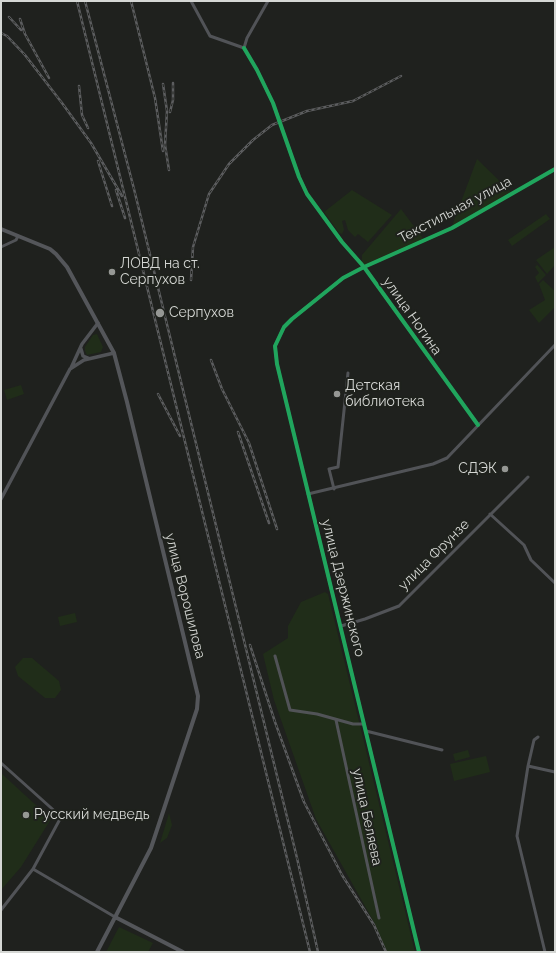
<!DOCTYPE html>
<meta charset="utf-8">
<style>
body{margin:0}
#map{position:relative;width:556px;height:953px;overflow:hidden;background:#1f211e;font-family:Raleway,sans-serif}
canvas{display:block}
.frame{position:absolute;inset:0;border:2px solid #d5d7d4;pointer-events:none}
</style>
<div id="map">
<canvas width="556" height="953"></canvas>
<div class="frame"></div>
</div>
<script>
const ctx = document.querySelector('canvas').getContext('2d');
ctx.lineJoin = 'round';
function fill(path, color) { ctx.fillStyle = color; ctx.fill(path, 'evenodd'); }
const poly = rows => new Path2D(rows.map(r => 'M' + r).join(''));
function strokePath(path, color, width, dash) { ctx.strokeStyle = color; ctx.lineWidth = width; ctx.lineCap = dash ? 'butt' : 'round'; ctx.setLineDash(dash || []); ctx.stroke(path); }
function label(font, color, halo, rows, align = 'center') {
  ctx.font = font + ' Raleway,sans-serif'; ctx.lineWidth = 4; ctx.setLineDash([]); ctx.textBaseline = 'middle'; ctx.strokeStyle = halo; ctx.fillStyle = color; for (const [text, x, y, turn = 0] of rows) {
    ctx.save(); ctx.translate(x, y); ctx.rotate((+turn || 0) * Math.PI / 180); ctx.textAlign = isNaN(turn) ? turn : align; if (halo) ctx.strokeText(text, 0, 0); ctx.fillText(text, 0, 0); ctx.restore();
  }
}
fill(poly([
 [477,159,511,192,452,226],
 [352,190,392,215,368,242,358,234,355,237,348,230,345,220,342,221,344,230,342,234,339,233,324,212],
 [401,209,425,241,362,267,362,255],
 [546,214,550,219,512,246,508,240],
 [555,247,555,265,547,274,536,260],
 [534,261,546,275,538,283,535,277,539,273,535,267,537,265],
 [543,280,555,291,555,307,539,323,529,310,545,300,539,284],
 [97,334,103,347,101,352,87,355,85,351,85,347,93,335],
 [21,385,24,394,7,400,4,390],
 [325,592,328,594,415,952,387,952,375,924,316,819,274,700,263,654,288,638,288,626,301,602],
 [75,613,77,622,60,626,58,617],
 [23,658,32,658,59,681,61,690,55,698,45,698,18,676,15,667],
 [468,750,470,757,455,761,453,754],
 [486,756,490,772,454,781,450,764],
 [1,773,51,819,21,867,1,890],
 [169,813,172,825,167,838,160,843],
 [119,927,153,943,148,952,106,952]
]), '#202d19');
strokePath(poly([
 [191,1,210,36,244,48],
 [244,48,257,70,273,103,299,177,307,194,342,242,364,267,478,425],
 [244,48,247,38,268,1],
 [1,247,16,240,18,236],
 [334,489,329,469,338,467,348,373],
 [308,494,433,464,447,458,555,345],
 [490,514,524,545,531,560,555,583],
 [341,626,365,619,399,606,528,477],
 [275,656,290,710,317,714,353,724,364,724],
 [336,720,379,918],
 [366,731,442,750],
 [538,737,534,740,528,766,517,836,545,952],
 [1,763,59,815,60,819,33,869,1,910],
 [528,766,555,772],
 [33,869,115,917],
 [419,952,277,364,275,346,284,327,292,319,343,278,364,267,452,228,555,169]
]), '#515357', 3);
strokePath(poly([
 [81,349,83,356,88,358],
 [71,368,82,344,98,323],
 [1,499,70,369,84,360,114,353]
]), '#515357', 3.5);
strokePath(poly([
 [1,229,50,249,56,254,67,267,114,353,127,402,198,696,197,709,151,848,97,952],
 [115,917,183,952]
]), '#54565a', 4);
const rail = poly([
 [77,1,310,952],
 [85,1,134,189,297,858,318,952],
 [131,1,155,98,163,151],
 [9,17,21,30],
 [20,19,25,34,49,78],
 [1,33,7,36,25,55,62,103,91,143,122,196],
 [163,84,167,111,165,145,169,170],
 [79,86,82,115,88,128],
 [170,112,173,100,173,83],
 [98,161,112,206],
 [116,190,125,218],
 [191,280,193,247,209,194,229,164,253,140,272,125,307,111,353,101,401,76],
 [211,360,222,389,249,443,277,529],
 [158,394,180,436],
 [238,432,269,523],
 [250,645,275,722,304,802,342,875,374,925,386,952]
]);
strokePath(rail, '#5c5d5f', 2.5);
strokePath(rail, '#1f221d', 1, [3]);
strokePath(poly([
 [244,48,257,70,273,103,299,177,307,194,342,242,364,267,478,425],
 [419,952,277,364,275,346,284,327,292,319,343,278,364,267,452,228,555,169]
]), '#20a55d', 4);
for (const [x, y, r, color] of [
 [112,272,4,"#959794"],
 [160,313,5,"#959794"],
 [337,394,4,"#959794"],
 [505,469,4,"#959794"],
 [26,815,4,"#959794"]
]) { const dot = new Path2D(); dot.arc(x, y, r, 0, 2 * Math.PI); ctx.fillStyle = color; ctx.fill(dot); strokePath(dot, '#1f221d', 1.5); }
label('14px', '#d5d7d4', '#1f221d', [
 ["Текстильная улица",455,210,-28],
 ["улица Ногина",412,316,55],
 ["улица Фрунзе",434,555,-45],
 ["улица Дзержинского",343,588,76],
 ["улица Ворошилова",185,596,76],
 ["улица Беляева",367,817,78]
]);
label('14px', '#d5d7d4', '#1f221d', [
 ["ЛОВД на ст.",120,264],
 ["Серпухов",120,280],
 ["Серпухов",169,313],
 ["Детская",345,386],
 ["библиотека",345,402],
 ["СДЭК",497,469,"right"],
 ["Русский медведь",34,815]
], 'left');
</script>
